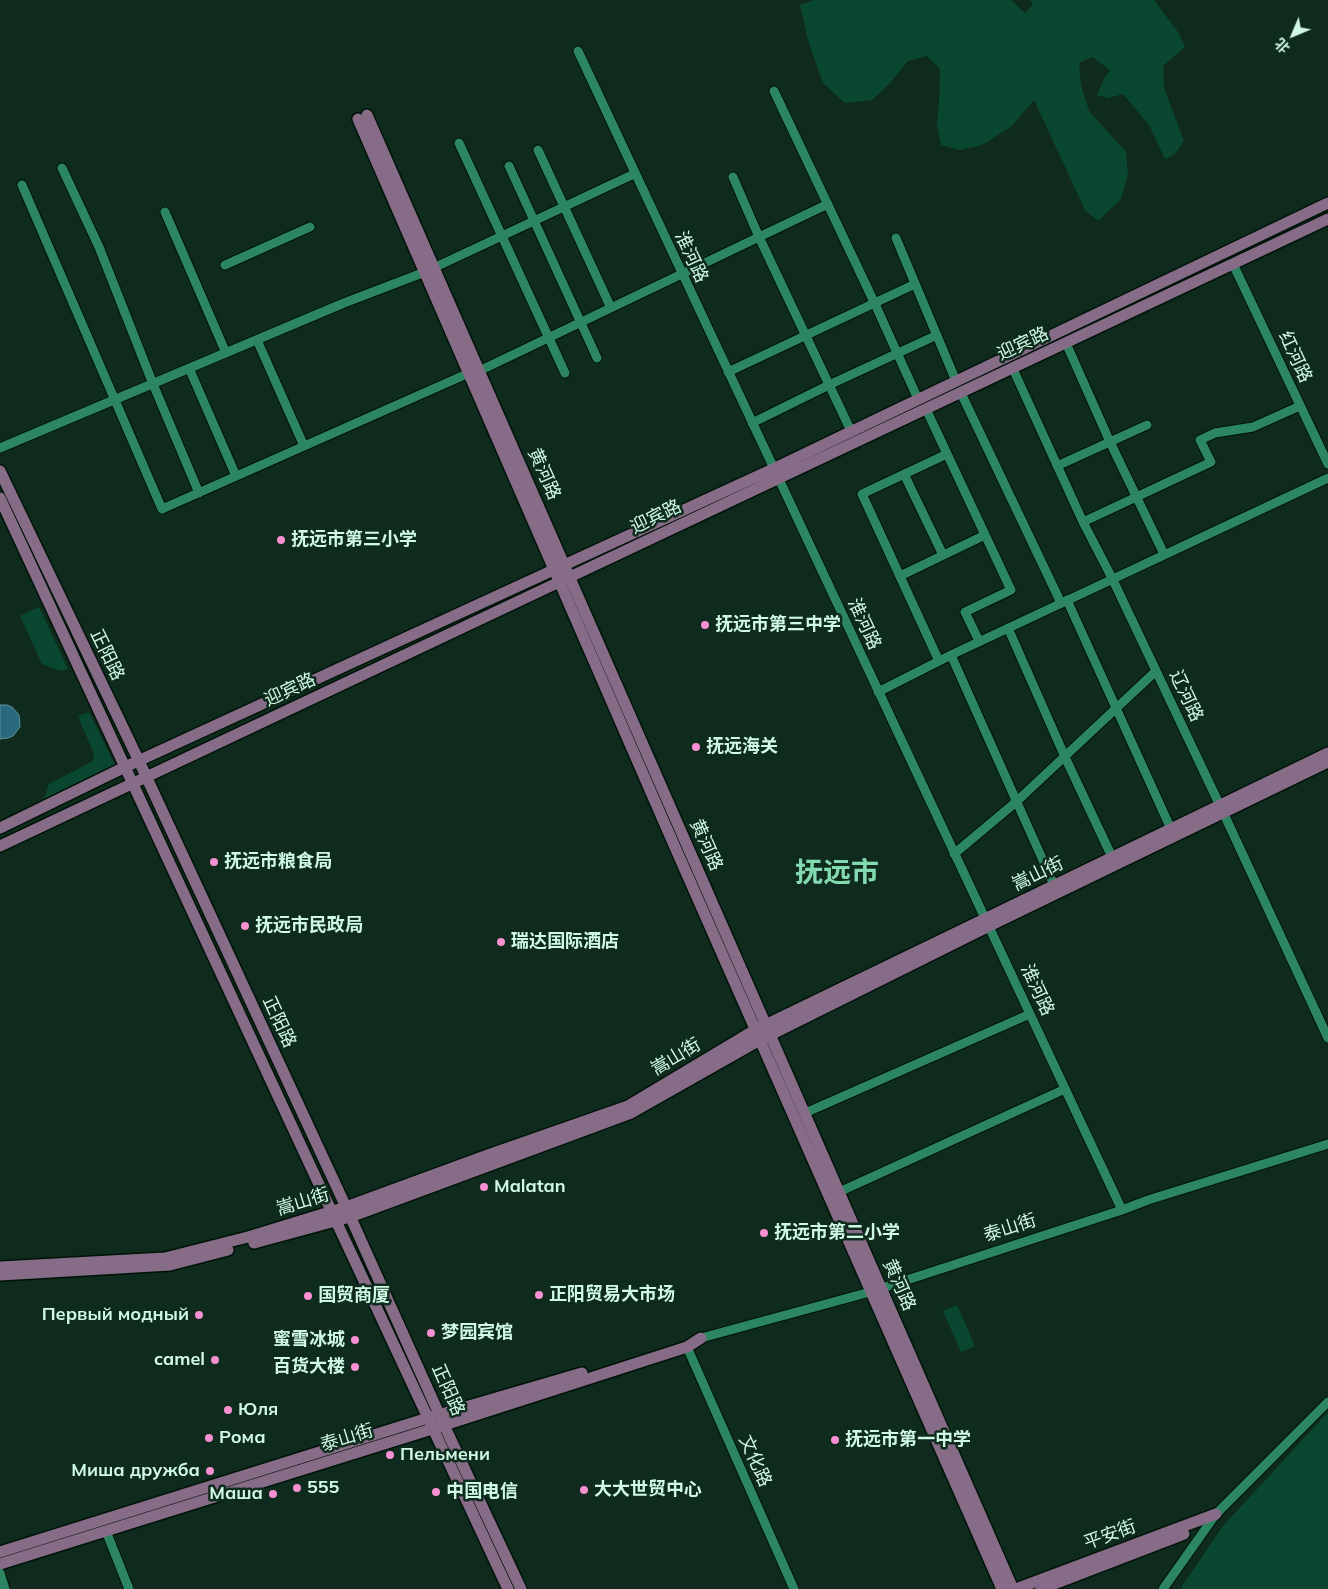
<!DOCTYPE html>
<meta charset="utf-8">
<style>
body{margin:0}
#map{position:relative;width:1328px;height:1589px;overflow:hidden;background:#0f2b1e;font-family:Mulish,"Noto Sans SC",sans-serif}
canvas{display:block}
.north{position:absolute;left:1268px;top:10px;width:50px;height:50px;-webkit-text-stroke:4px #0f2b1e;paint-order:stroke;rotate:225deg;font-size:14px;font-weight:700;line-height:20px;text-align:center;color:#d0f9e4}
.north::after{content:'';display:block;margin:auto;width:18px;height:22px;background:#d0f9e4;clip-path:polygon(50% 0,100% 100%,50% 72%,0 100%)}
</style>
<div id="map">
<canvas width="1328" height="1589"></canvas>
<div class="north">北</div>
</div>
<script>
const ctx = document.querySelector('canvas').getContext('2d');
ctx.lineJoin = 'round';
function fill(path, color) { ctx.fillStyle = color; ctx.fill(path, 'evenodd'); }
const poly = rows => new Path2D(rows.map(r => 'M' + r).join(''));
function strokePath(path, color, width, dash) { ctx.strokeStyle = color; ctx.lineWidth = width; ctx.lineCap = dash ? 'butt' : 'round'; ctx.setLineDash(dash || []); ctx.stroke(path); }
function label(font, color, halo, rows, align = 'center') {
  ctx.font = font + ' Mulish,"Noto Sans SC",sans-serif'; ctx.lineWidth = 5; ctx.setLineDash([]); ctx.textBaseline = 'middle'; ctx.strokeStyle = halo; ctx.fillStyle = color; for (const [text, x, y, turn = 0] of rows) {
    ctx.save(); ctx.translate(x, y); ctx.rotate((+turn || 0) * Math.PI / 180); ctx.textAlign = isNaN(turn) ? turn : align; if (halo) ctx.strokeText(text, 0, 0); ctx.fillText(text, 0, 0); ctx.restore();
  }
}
fill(poly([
 [814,0,1011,0,1025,13,1033,5,1030,0,1154,0,1178,32,1185,47,1163,66,1164,88,1184,141,1175,154,1165,159,1149,125,1123,94,1108,98,1097,95,1105,77,1110,70,1092,57,1079,63,1081,85,1089,111,1126,152,1128,174,1121,199,1098,221,1085,210,1034,100,1012,126,982,145,960,150,941,145,937,125,939,105,940,69,927,56,908,61,890,83,872,100,845,103,823,83,808,40,800,5],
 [39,607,68,669,61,671,42,664,20,616],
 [89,712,115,765,44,799,49,784,93,761,94,754,78,716],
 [957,1305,975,1346,961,1352,943,1311],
 [1328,1412,1328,1589,1180,1589,1223,1526]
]), '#0a4730');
const water = poly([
 [0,705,7,705,12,707,19,715,20,727,13,736,8,738,0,739,0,705]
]);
fill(water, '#29687d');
strokePath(water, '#5b949c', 1);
const minor = poly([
 [578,51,1122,1210],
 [774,91,875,304,918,399],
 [459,143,565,373],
 [538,150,611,308],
 [509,166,597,358],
 [62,168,99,247,153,384,199,493],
 [733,177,759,237,851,431],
 [22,185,162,509,469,373],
 [165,212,226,353],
 [896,238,956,381],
 [1233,264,1328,464],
 [225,265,310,227],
 [257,340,304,446],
 [1066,343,1110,442,1164,554],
 [189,368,236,476],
 [1013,369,1083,522,1112,578,1223,812,1328,1038],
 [479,371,828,204],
 [728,372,915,284],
 [961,393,1061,603],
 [926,409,1011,590,965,612,979,641],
 [752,423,829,385,937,335],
 [0,448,344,303,425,272,634,174],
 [1057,466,1147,425],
 [904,474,943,555],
 [1083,522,1211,462,1200,440,1215,433,1253,427,1300,406],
 [900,576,985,535],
 [1067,600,1171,829],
 [1008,628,1065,757,1112,857],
 [951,655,1054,885],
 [939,661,862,494,947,454],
 [878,692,951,655,1328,478],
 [954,854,1016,802,1156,671],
 [805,1113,1030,1014],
 [839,1192,1065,1089],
 [701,1338,870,1292,1122,1210,1148,1200,1328,1144],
 [687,1347,794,1589],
 [106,1531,129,1589],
 [0,1573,5,1589],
 [1163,1589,1216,1514,1328,1402]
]);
const major = poly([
 [367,115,1013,1589],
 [358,119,667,829,1002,1589],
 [0,471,139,761,346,1207,444,1425,521,1589],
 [0,498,336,1221,508,1589],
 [0,828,125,767,773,469,1328,203],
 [0,846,1328,219],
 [254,1243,350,1217,631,1113,760,1040,989,926,1328,762],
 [0,1267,165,1258,248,1237,346,1207,488,1155,628,1106,755,1030,1328,753],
 [0,1275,170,1265,228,1250],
 [0,1552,428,1418,582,1373],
 [0,1564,432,1429,687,1347,701,1338],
 [1016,1589,1216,1514],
 [1041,1589,1184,1534]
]);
strokePath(minor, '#001308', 11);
strokePath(major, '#001308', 14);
strokePath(minor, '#2b8661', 9);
strokePath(major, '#876c87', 11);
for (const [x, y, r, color] of [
 [281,540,5,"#f690d1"],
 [705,625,5,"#f690d1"],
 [696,747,5,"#f690d1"],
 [214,862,5,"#f690d1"],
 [245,926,5,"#f690d1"],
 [501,942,5,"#f690d1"],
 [484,1187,5,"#f690d1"],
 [764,1233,5,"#f690d1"],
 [539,1295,5,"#f690d1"],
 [308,1296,5,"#f690d1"],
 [199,1315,5,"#f690d1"],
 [431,1333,5,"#f690d1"],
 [355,1340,5,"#f690d1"],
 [215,1360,5,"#f690d1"],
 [355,1367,5,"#f690d1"],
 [228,1410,5,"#f690d1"],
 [209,1438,5,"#f690d1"],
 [835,1440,5,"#f690d1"],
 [390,1455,5,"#f690d1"],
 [210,1471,5,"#f690d1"],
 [297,1488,5,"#f690d1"],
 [584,1490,5,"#f690d1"],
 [436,1492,5,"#f690d1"],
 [273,1494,5,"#f690d1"]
]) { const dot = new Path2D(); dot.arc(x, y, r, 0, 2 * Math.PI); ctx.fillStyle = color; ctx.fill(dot); strokePath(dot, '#0f2b1e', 2); }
label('18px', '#d0f9e4', '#0f2b1e', [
 ["淮河路",691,257,65],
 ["迎宾路",1023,344,-25],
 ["红河路",1295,357,65],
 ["黄河路",544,474,66],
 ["迎宾路",656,517,-26],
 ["淮河路",864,624,65],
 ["正阳路",107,655,64],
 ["迎宾路",290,690,-25],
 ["辽河路",1186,696,65],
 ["黄河路",706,845,66],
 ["嵩山街",1038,874,-26],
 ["淮河路",1037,990,65],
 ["正阳路",279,1022,65],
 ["嵩山街",676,1057,-31],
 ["嵩山街",303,1202,-17],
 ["泰山街",1010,1228,-18],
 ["黄河路",899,1285,66],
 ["正阳路",448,1390,66],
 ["泰山街",347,1438,-17],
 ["文化路",755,1461,66],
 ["平安街",1110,1535,-20]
]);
label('bold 18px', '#d0f9e4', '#0f2b1e', [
 ["抚远市第三小学",291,540],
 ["抚远市第三中学",715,625],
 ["抚远海关",706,747],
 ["抚远市粮食局",224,862],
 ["抚远市民政局",255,926],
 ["瑞达国际酒店",511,942],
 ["Malatan",494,1187],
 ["抚远市第二小学",774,1233],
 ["正阳贸易大市场",549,1295],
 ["国贸商厦",318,1296],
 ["Первый модный",189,1315,"right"],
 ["梦园宾馆",441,1333],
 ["蜜雪冰城",345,1340,"right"],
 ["camel",205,1360,"right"],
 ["百货大楼",345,1367,"right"],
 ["Юля",238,1410],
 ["Рома",219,1438],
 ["抚远市第一中学",845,1440],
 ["Пельмени",400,1455],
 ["Миша дружба",200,1471,"right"],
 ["555",307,1488],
 ["大大世贸中心",594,1490],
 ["中国电信",446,1492],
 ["Маша",263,1494,"right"]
], 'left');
label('bold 28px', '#83dab0', '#0f2b1e', [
 ["抚远市",837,874]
]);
</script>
